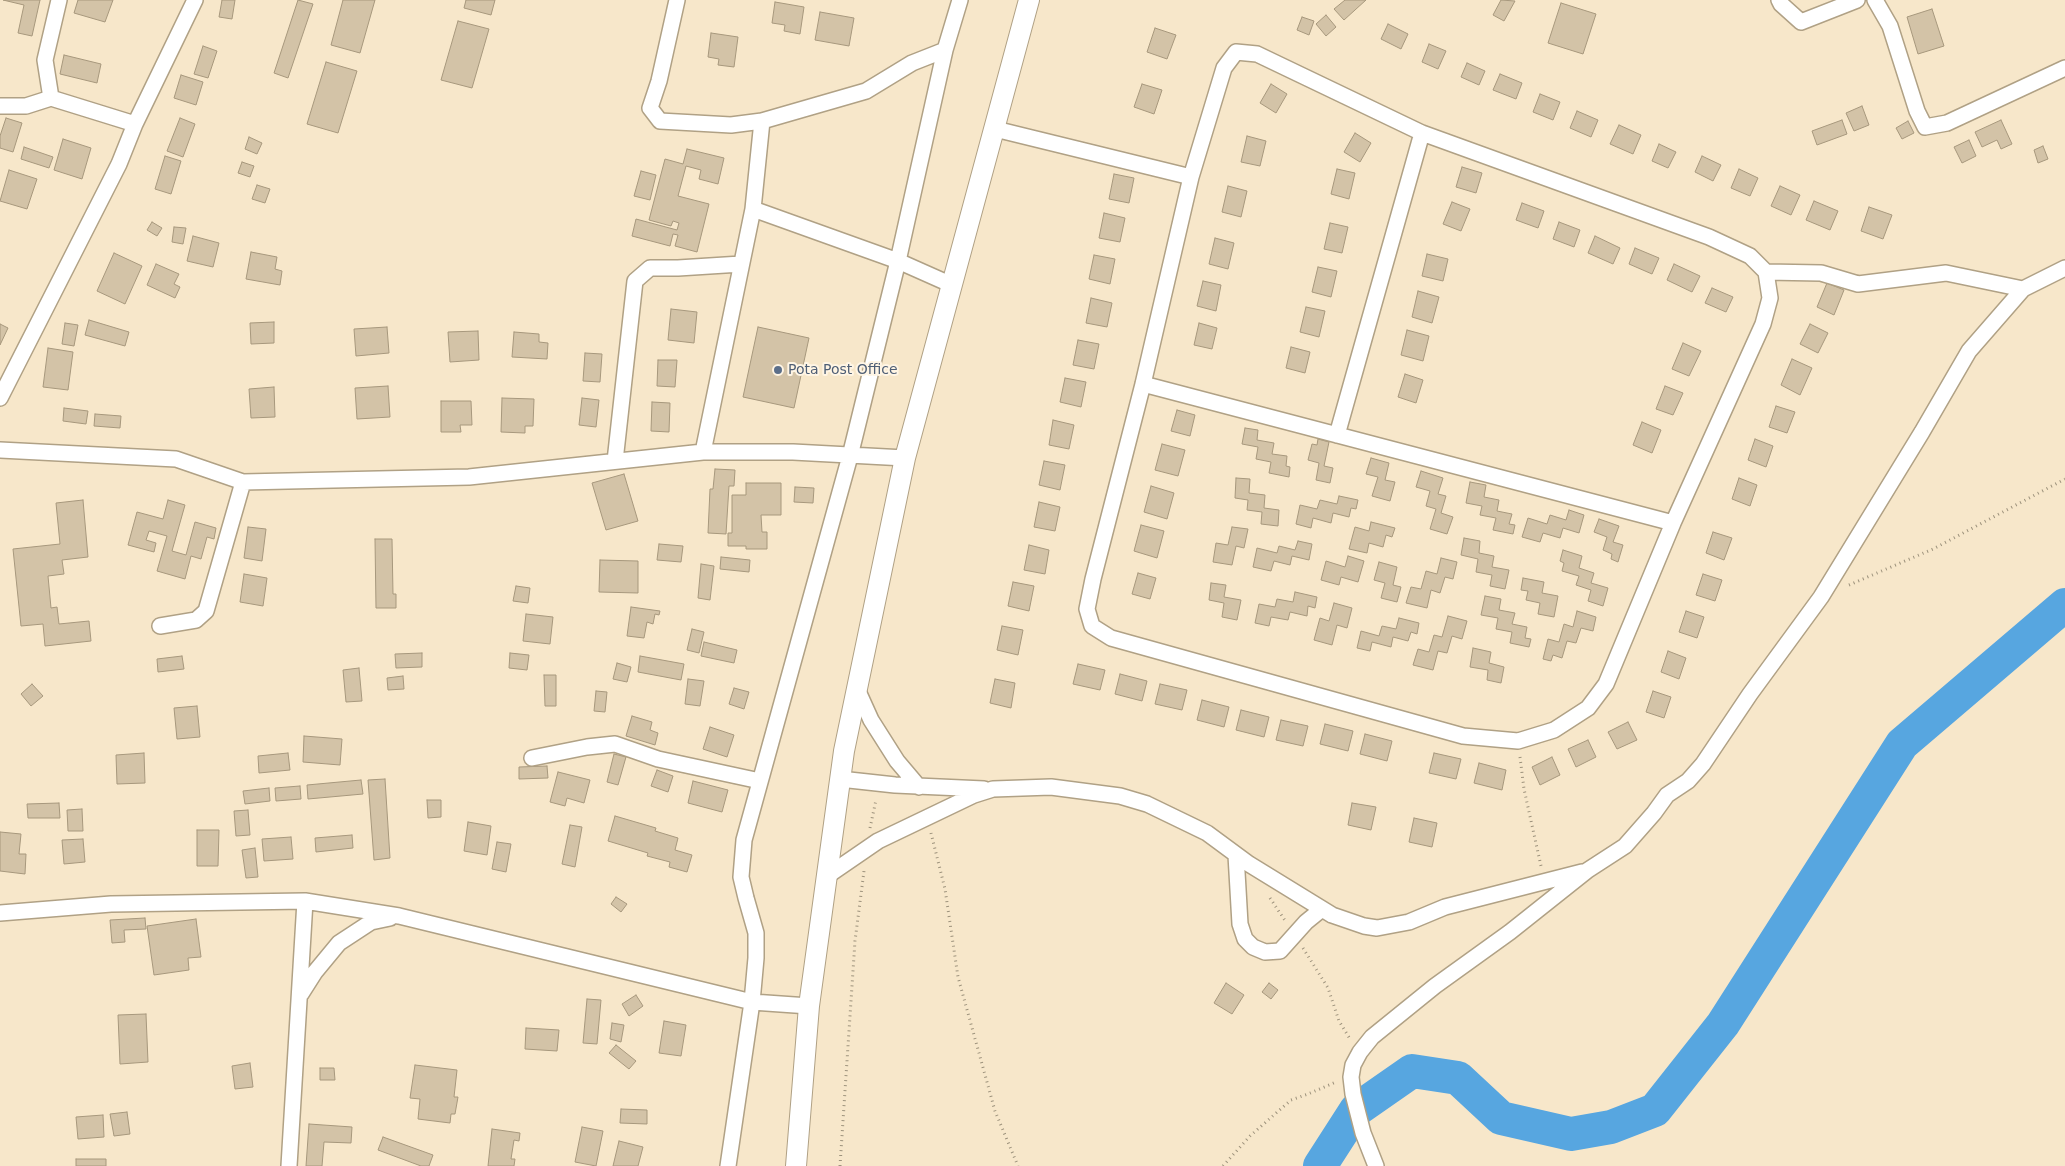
<!DOCTYPE html>
<style>
body{margin:0}
canvas{display:block;background:#f7e7ca}
</style>
<canvas width="2065" height="1166"></canvas>
<script>
const ctx = document.querySelector('canvas').getContext('2d');
ctx.lineJoin = 'round';
const poly = rows => new Path2D(rows.map(r => 'M' + r).join(''));
function strokePath(path, color, width, dash) { ctx.strokeStyle = color; ctx.lineWidth = width; ctx.lineCap = dash ? 'butt' : 'round'; ctx.setLineDash(dash || []); ctx.stroke(path); }
function fill(path, color) { ctx.fillStyle = color; ctx.fill(path, 'evenodd'); }
function label(font, color, halo, rows, align = 'center') {
  ctx.font = font + ' "DejaVu Sans",sans-serif'; ctx.lineWidth = 4; ctx.setLineDash([]); ctx.textBaseline = 'middle'; ctx.strokeStyle = halo; ctx.fillStyle = color; for (const [text, x, y, turn = 0] of rows) {
    ctx.save(); ctx.translate(x, y); ctx.rotate((+turn || 0) * Math.PI / 180); ctx.textAlign = isNaN(turn) ? turn : align; if (halo) ctx.strokeText(text, 0, 0); ctx.fillText(text, 0, 0); ctx.restore();
  }
}
strokePath(poly([
 [1320,1166,1356,1110,1412,1071,1458,1078,1501,1118,1571,1134,1611,1127,1655,1110,1723,1024,1902,744,2065,605]
]), '#57a6e0', 34);
const building = poly([
 [40,0,32,36,18,33,24,5,3,0,40,0],
 [78,0,113,0,105,22,74,13,78,0],
 [222,0,235,0,232,19,219,17,222,0],
 [298,0,313,4,288,78,274,73,298,0],
 [343,0,375,0,360,53,331,45,343,0],
 [466,0,495,0,491,15,464,8,466,0],
 [1345,0,1366,0,1344,20,1334,9,1345,0],
 [1501,0,1515,1,1504,21,1493,15,1501,0],
 [775,2,804,7,800,34,784,31,785,25,772,23,775,2],
 [1561,3,1596,14,1583,54,1548,43,1561,3],
 [1932,9,1944,46,1918,54,1907,17,1932,9],
 [820,12,854,18,849,46,815,40,820,12],
 [1326,15,1336,27,1326,36,1316,24,1326,15],
 [1302,17,1314,21,1309,35,1297,30,1302,17],
 [458,21,489,29,472,88,441,80,458,21],
 [1388,24,1408,34,1401,49,1381,39,1388,24],
 [1155,28,1176,35,1167,59,1147,52,1155,28],
 [711,33,738,37,734,67,718,65,719,59,708,57,711,33],
 [1429,44,1446,51,1438,69,1422,62,1429,44],
 [203,46,217,51,208,78,194,74,203,46],
 [64,55,101,64,97,83,60,74,64,55],
 [326,62,357,71,338,133,307,124,326,62],
 [1467,63,1485,71,1479,85,1461,77,1467,63],
 [1500,74,1522,83,1516,99,1493,90,1500,74],
 [181,75,203,82,196,105,174,98,181,75],
 [1142,84,1162,90,1154,114,1134,107,1142,84],
 [1271,84,1287,94,1276,113,1260,103,1271,84],
 [1540,94,1560,102,1553,120,1533,112,1540,94],
 [1862,106,1869,125,1854,131,1846,113,1862,106],
 [1577,111,1598,120,1591,137,1570,128,1577,111],
 [6,118,22,123,13,152,0,148,0,136,6,118],
 [180,118,195,124,183,157,167,151,180,118],
 [1842,120,1847,134,1817,145,1812,131,1842,120],
 [2001,120,2012,144,2001,149,1997,140,1982,147,1975,132,2001,120],
 [1908,121,1914,133,1902,139,1896,128,1908,121],
 [1619,125,1641,135,1633,154,1610,144,1619,125],
 [1355,133,1371,143,1360,162,1344,152,1355,133],
 [1247,136,1266,141,1260,166,1241,162,1247,136],
 [249,137,262,143,257,154,245,149,249,137],
 [63,139,91,148,82,179,54,170,63,139],
 [1969,140,1976,156,1962,163,1954,147,1969,140],
 [1659,144,1676,152,1668,168,1652,161,1659,144],
 [2043,146,2048,159,2038,163,2034,150,2043,146],
 [24,147,53,157,49,168,21,159,24,147],
 [687,149,724,158,718,184,699,179,701,170,686,166,678,196,709,204,697,252,675,246,678,235,673,234,670,246,632,236,636,219,677,230,679,223,673,221,671,226,649,220,665,159,683,164,687,149],
 [165,156,181,161,171,194,155,189,165,156],
 [1702,156,1721,165,1713,181,1695,172,1702,156],
 [242,162,254,166,250,177,238,173,242,162],
 [1462,167,1482,173,1476,193,1456,187,1462,167],
 [1337,169,1355,173,1349,199,1331,194,1337,169],
 [1739,169,1758,178,1750,196,1731,188,1739,169],
 [9,170,37,179,27,209,0,201,9,170],
 [641,171,656,175,650,200,634,196,641,171],
 [1114,174,1134,178,1129,203,1109,199,1114,174],
 [257,185,270,189,265,203,252,199,257,185],
 [1228,186,1247,191,1241,217,1222,212,1228,186],
 [1780,186,1800,195,1791,215,1771,206,1780,186],
 [1814,201,1838,211,1830,230,1806,220,1814,201],
 [1452,202,1470,209,1461,231,1443,224,1452,202],
 [1522,203,1544,211,1538,228,1516,220,1522,203],
 [1869,207,1892,215,1883,239,1861,231,1869,207],
 [1104,213,1125,218,1120,242,1099,238,1104,213],
 [152,222,162,228,157,236,147,230,152,222],
 [1559,222,1580,230,1574,247,1553,239,1559,222],
 [1330,223,1348,227,1342,253,1324,249,1330,223],
 [174,227,186,228,183,244,172,242,174,227],
 [193,236,219,243,213,267,187,261,193,236],
 [1595,236,1620,248,1613,264,1588,253,1595,236],
 [1215,238,1234,243,1228,269,1209,264,1215,238],
 [1635,248,1659,258,1652,274,1629,264,1635,248],
 [251,252,277,257,275,269,282,271,280,285,246,279,251,252],
 [114,253,142,266,125,304,97,291,114,253],
 [1427,254,1448,259,1443,281,1422,276,1427,254],
 [1094,255,1115,259,1110,284,1089,279,1094,255],
 [156,264,179,274,174,284,180,287,175,298,147,285,156,264],
 [1674,264,1700,276,1692,292,1667,280,1674,264],
 [1318,267,1337,271,1331,297,1312,292,1318,267],
 [1203,281,1221,285,1216,311,1197,306,1203,281],
 [1827,283,1844,290,1834,315,1817,307,1827,283],
 [1712,288,1733,297,1726,312,1705,303,1712,288],
 [1418,291,1439,297,1432,323,1412,317,1418,291],
 [1091,298,1112,303,1107,327,1086,323,1091,298],
 [1306,307,1325,311,1319,337,1300,332,1306,307],
 [671,309,697,312,694,343,668,340,671,309],
 [89,320,129,332,125,346,85,335,89,320],
 [274,322,274,343,251,344,250,323,274,322],
 [65,323,78,325,74,346,62,344,65,323],
 [1199,323,1217,328,1212,349,1194,345,1199,323],
 [0,324,8,328,0,345,0,324],
 [1810,324,1828,333,1818,353,1800,344,1810,324],
 [387,327,389,353,356,356,354,329,387,327],
 [758,327,809,338,794,408,743,397,758,327],
 [1407,330,1429,336,1423,361,1401,355,1407,330],
 [478,331,479,360,450,362,448,332,478,331],
 [514,332,539,334,539,342,548,343,547,359,512,357,514,332],
 [1078,340,1099,344,1094,369,1073,365,1078,340],
 [1683,343,1701,351,1689,376,1672,369,1683,343],
 [1291,347,1310,352,1305,373,1286,368,1291,347],
 [48,348,73,352,68,390,43,387,48,348],
 [585,353,602,354,600,382,583,381,585,353],
 [1792,359,1812,368,1800,395,1781,385,1792,359],
 [658,360,677,360,675,387,657,386,658,360],
 [1405,374,1423,380,1416,403,1398,397,1405,374],
 [1065,378,1086,382,1081,407,1060,402,1065,378],
 [388,386,390,417,357,419,355,388,388,386],
 [1665,386,1683,393,1673,415,1656,409,1665,386],
 [274,387,275,417,251,418,249,389,274,387],
 [502,398,534,399,533,426,525,426,525,433,501,432,502,398],
 [582,398,599,400,596,427,579,425,582,398],
 [441,401,471,401,472,425,460,425,461,432,441,432,441,401],
 [652,402,670,403,669,432,651,431,652,402],
 [1776,406,1795,412,1787,433,1769,427,1776,406],
 [64,408,88,411,86,424,63,421,64,408],
 [1177,410,1195,415,1190,436,1171,431,1177,410],
 [95,414,121,416,120,428,94,426,95,414],
 [1053,420,1074,425,1069,449,1049,445,1053,420],
 [1642,422,1661,430,1652,453,1633,445,1642,422],
 [1245,428,1258,430,1257,440,1274,443,1272,454,1287,456,1286,466,1290,467,1289,477,1269,473,1271,462,1256,459,1258,447,1242,444,1245,428],
 [1318,439,1329,442,1324,466,1333,468,1330,483,1316,480,1319,463,1308,460,1312,444,1317,445,1318,439],
 [1755,439,1773,446,1766,467,1748,460,1755,439],
 [1162,444,1185,450,1178,476,1155,470,1162,444],
 [1371,458,1389,463,1385,480,1395,482,1390,501,1372,496,1378,477,1366,474,1371,458],
 [1044,461,1065,465,1060,490,1039,485,1044,461],
 [715,469,735,470,734,486,729,486,726,534,708,533,710,489,713,489,715,469],
 [1421,471,1443,478,1438,494,1446,496,1441,513,1453,517,1447,534,1430,529,1436,509,1426,506,1430,491,1416,487,1421,471],
 [624,474,638,521,606,530,592,483,624,474],
 [1236,478,1250,479,1249,493,1265,495,1264,508,1279,510,1278,526,1261,524,1262,512,1247,510,1248,500,1235,498,1236,478],
 [1739,478,1757,485,1750,506,1732,499,1739,478],
 [1470,482,1486,485,1484,497,1499,500,1497,511,1512,514,1509,524,1515,525,1513,534,1493,530,1496,518,1480,515,1482,506,1466,503,1470,482],
 [746,483,781,483,781,515,761,515,762,532,767,532,767,549,746,549,746,546,728,546,728,533,732,533,732,495,746,495,746,483],
 [1151,486,1174,493,1167,519,1144,512,1151,486],
 [795,487,814,488,813,503,794,502,795,487],
 [1339,496,1358,500,1356,509,1351,508,1349,517,1333,513,1331,523,1313,518,1311,528,1296,524,1300,505,1317,509,1320,500,1337,504,1339,496],
 [83,500,88,557,62,560,64,574,48,576,51,608,57,607,59,624,89,621,91,641,45,646,43,624,21,626,13,549,60,544,56,503,83,500],
 [168,500,185,505,172,551,186,555,195,522,216,528,214,539,207,537,201,559,191,556,185,579,157,571,167,536,149,531,146,540,156,543,154,552,128,545,137,512,163,519,168,500],
 [1039,502,1060,507,1055,531,1034,527,1039,502],
 [1569,510,1584,515,1579,533,1563,528,1560,538,1543,533,1540,542,1522,537,1528,518,1547,524,1550,515,1566,520,1569,510],
 [1599,519,1619,526,1613,542,1623,545,1618,562,1611,559,1612,554,1603,550,1607,537,1594,532,1599,519],
 [1371,522,1395,528,1392,537,1386,535,1383,547,1369,543,1367,553,1349,549,1355,527,1369,531,1371,522],
 [1141,525,1164,531,1157,558,1134,551,1141,525],
 [248,527,266,529,262,561,244,558,248,527],
 [1232,527,1248,529,1244,548,1236,546,1232,565,1213,562,1216,543,1228,545,1232,527],
 [1713,532,1732,538,1724,560,1706,553,1713,532],
 [1464,538,1480,541,1479,553,1494,556,1492,567,1509,570,1505,589,1490,586,1492,575,1476,572,1478,559,1461,555,1464,538],
 [375,539,392,539,393,594,396,594,396,608,376,608,375,539],
 [1298,541,1312,544,1309,560,1292,556,1290,565,1274,561,1271,571,1253,567,1257,548,1277,553,1279,546,1295,550,1298,541],
 [659,544,683,546,681,562,657,560,659,544],
 [1029,545,1049,550,1045,574,1024,570,1029,545],
 [1563,550,1582,556,1579,568,1594,573,1591,583,1608,588,1603,606,1588,601,1591,590,1576,585,1579,576,1562,571,1564,563,1560,561,1563,550],
 [1348,556,1364,561,1358,582,1341,577,1339,585,1321,580,1326,561,1345,567,1348,556],
 [721,557,750,560,749,572,720,569,721,557],
 [1441,558,1457,562,1453,579,1445,577,1440,593,1431,590,1427,608,1406,603,1411,587,1421,589,1426,571,1437,574,1441,558],
 [600,560,638,561,638,593,599,592,600,560],
 [1379,562,1397,567,1393,585,1401,587,1397,602,1381,598,1385,583,1374,580,1379,562],
 [701,564,714,566,710,600,698,598,701,564],
 [1138,573,1156,578,1150,599,1132,594,1138,573],
 [244,574,267,578,263,606,240,602,244,574],
 [1703,574,1722,580,1715,601,1696,595,1703,574],
 [1523,578,1544,582,1542,593,1558,596,1554,617,1538,614,1540,603,1526,600,1528,591,1521,590,1523,578],
 [1013,582,1034,586,1029,611,1008,606,1013,582],
 [1211,583,1226,585,1224,597,1241,600,1237,620,1222,617,1224,603,1209,600,1211,583],
 [516,586,530,588,528,603,513,601,516,586],
 [1295,592,1317,597,1315,608,1308,606,1307,616,1290,612,1288,620,1271,617,1269,626,1255,623,1259,604,1275,607,1277,599,1293,602,1295,592],
 [1485,596,1501,599,1499,610,1515,613,1512,624,1527,627,1525,638,1531,639,1529,647,1510,643,1512,632,1496,629,1498,618,1481,615,1485,596],
 [1334,603,1352,608,1347,628,1337,625,1332,645,1314,640,1320,618,1329,621,1334,603],
 [631,607,660,611,659,615,655,614,653,624,647,622,644,638,627,636,631,607],
 [1577,611,1596,617,1593,631,1581,628,1576,643,1567,641,1562,658,1553,655,1551,661,1543,659,1548,639,1559,642,1564,624,1573,627,1577,611],
 [1686,611,1704,617,1697,638,1679,632,1686,611],
 [526,614,553,617,550,644,523,641,526,614],
 [1448,616,1467,621,1462,639,1452,636,1447,653,1438,651,1433,670,1413,665,1418,649,1429,652,1434,635,1442,637,1448,616],
 [1399,618,1419,623,1417,634,1411,632,1408,641,1393,637,1391,647,1372,642,1370,651,1357,648,1361,631,1379,636,1382,626,1396,629,1399,618],
 [1002,626,1023,630,1018,655,997,650,1002,626],
 [692,629,704,632,699,653,687,650,692,629],
 [704,642,737,650,734,663,701,656,704,642],
 [1473,648,1491,652,1489,663,1504,667,1501,683,1487,680,1488,670,1470,667,1473,648],
 [1668,651,1686,658,1679,679,1661,672,1668,651],
 [422,653,422,667,396,668,395,654,422,653],
 [510,653,529,655,527,670,509,668,510,653],
 [182,656,184,669,158,672,157,659,182,656],
 [640,656,684,664,681,680,638,672,640,656],
 [617,663,631,667,627,682,613,679,617,663],
 [1078,664,1105,670,1100,690,1073,684,1078,664],
 [359,668,362,701,346,702,343,670,359,668],
 [1120,674,1147,681,1142,701,1115,694,1120,674],
 [544,675,556,675,556,706,545,706,544,675],
 [403,676,404,689,388,690,387,678,403,676],
 [688,679,704,681,700,706,685,704,688,679],
 [995,679,1015,683,1011,708,990,703,995,679],
 [32,684,43,696,31,706,21,694,32,684],
 [1160,684,1187,690,1182,710,1155,704,1160,684],
 [734,688,749,692,744,709,729,704,734,688],
 [596,691,607,692,605,712,594,711,596,691],
 [1653,691,1671,697,1664,718,1646,712,1653,691],
 [1202,700,1229,707,1224,727,1197,720,1202,700],
 [197,706,200,737,177,739,174,708,197,706],
 [1241,710,1269,717,1264,737,1236,730,1241,710],
 [632,716,652,722,650,730,658,733,655,745,626,736,632,716],
 [1281,720,1308,726,1303,746,1276,740,1281,720],
 [1628,722,1637,740,1617,749,1608,732,1628,722],
 [1325,724,1353,731,1348,751,1320,744,1325,724],
 [710,727,734,735,727,757,703,749,710,727],
 [1365,734,1392,741,1387,761,1360,754,1365,734],
 [304,736,342,739,340,765,303,762,304,736],
 [1588,740,1596,757,1576,767,1568,749,1588,740],
 [144,753,145,783,117,784,116,755,144,753],
 [288,753,290,770,259,773,258,756,288,753],
 [1434,753,1461,759,1456,779,1429,773,1434,753],
 [614,754,626,757,618,785,607,782,614,754],
 [1552,757,1560,775,1540,785,1532,767,1552,757],
 [1479,763,1506,770,1502,790,1474,783,1479,763],
 [547,766,548,778,519,779,519,767,547,766],
 [657,770,673,776,668,792,651,786,657,770],
 [558,772,590,780,584,803,567,798,565,806,550,802,558,772],
 [385,779,390,858,374,860,368,780,385,779],
 [361,780,363,794,308,799,307,785,361,780],
 [693,781,728,790,722,812,688,803,693,781],
 [300,786,301,799,276,801,275,788,300,786],
 [269,788,270,801,245,804,243,791,269,788],
 [427,800,441,800,441,817,428,818,427,800],
 [59,803,60,818,28,818,27,804,59,803],
 [1352,803,1376,807,1371,830,1348,825,1352,803],
 [82,809,83,831,68,831,67,810,82,809],
 [248,810,250,835,236,836,234,811,248,810],
 [615,816,656,828,655,831,678,838,675,850,692,855,687,872,669,867,670,862,647,856,648,853,608,841,615,816],
 [1414,818,1437,823,1432,847,1409,842,1414,818],
 [468,822,491,826,487,855,464,851,468,822],
 [570,825,582,827,575,867,562,864,570,825],
 [197,830,219,830,218,866,197,866,197,830],
 [0,832,21,834,19,854,26,854,25,874,0,871,0,832],
 [352,835,353,848,316,852,315,838,352,835],
 [291,837,293,859,264,861,262,839,291,837],
 [83,839,85,862,64,864,62,840,83,839],
 [497,842,511,844,506,872,492,869,497,842],
 [255,848,258,877,246,878,242,850,255,848],
 [616,897,627,904,621,912,611,904,616,897],
 [145,918,146,929,124,930,125,942,112,943,110,920,145,918],
 [196,919,201,957,188,958,189,970,154,975,147,926,196,919],
 [1226,983,1244,995,1232,1014,1214,1003,1226,983],
 [1269,983,1278,990,1271,999,1262,992,1269,983],
 [636,995,643,1006,629,1016,622,1004,636,995],
 [587,999,601,1000,597,1044,583,1043,587,999],
 [146,1014,148,1062,120,1064,118,1015,146,1014],
 [664,1021,686,1025,681,1056,659,1053,664,1021],
 [612,1023,624,1025,621,1042,610,1039,612,1023],
 [526,1028,559,1030,557,1051,525,1049,526,1028],
 [616,1045,636,1061,629,1069,609,1053,616,1045],
 [250,1063,253,1087,235,1089,232,1066,250,1063],
 [415,1065,457,1070,454,1097,458,1097,455,1114,451,1114,450,1123,418,1119,420,1099,410,1098,415,1065],
 [320,1068,334,1068,335,1080,320,1080,320,1068],
 [621,1109,647,1110,647,1124,620,1123,621,1109],
 [127,1112,130,1134,114,1136,110,1114,127,1112],
 [103,1115,104,1137,78,1139,76,1117,103,1115],
 [309,1124,352,1127,351,1143,324,1142,322,1166,306,1166,309,1124],
 [582,1127,603,1131,596,1166,575,1162,582,1127],
 [492,1129,520,1133,519,1141,514,1140,511,1159,515,1159,514,1166,488,1166,492,1129],
 [383,1137,433,1155,429,1166,421,1166,378,1150,383,1137],
 [619,1141,643,1147,638,1166,613,1166,619,1141],
 [76,1159,106,1159,106,1166,76,1166,76,1159]
]);
fill(building, '#d3c3a7');
strokePath(building, '#a7987d', 1);
const minor = poly([
 [677,0,659,81,650,108,660,121,731,125,762,121,753,209,703,452],
 [1779,0,1781,4,1801,22,1857,0],
 [1875,0,1890,26,1917,111,1925,127,1947,123,2065,68],
 [1236,52,1257,54,1422,133,1709,237,1750,256,1766,272,1770,298,1763,324,1673,523,1606,684,1588,708,1554,730,1518,741,1463,736,1111,638,1092,626,1087,609,1093,579,1143,384,1191,177,1224,68,1236,52],
 [51,98,45,60,59,0],
 [0,106,26,106,51,98,135,124],
 [762,121,866,91,912,63,945,50],
 [995,129,1191,177],
 [753,209,898,261,952,285],
 [1766,272,1821,273,1858,284,1946,273,2023,289],
 [1143,384,1673,523],
 [0,398,119,164,135,124,195,0],
 [1337,435,1422,133],
 [0,450,176,459,243,482,469,477,703,452,793,452,905,458],
 [615,461,635,281,650,268,678,268,741,264],
 [160,626,196,620,206,611,243,482],
 [857,689,871,720,897,761,919,787],
 [532,758,587,747,615,744,658,759,760,781],
 [840,779,895,785,984,789],
 [1236,855,1240,924,1245,939,1253,947,1265,952,1280,951,1306,922,1322,909],
 [827,876,878,841,974,795,993,789,1051,787,1120,796,1147,804,1207,833,1249,864,1332,915,1364,926,1377,928,1409,922,1445,907,1582,872],
 [0,913,111,904,305,901,399,916,752,1002,809,1006],
 [301,994,315,972,339,943,371,922,390,918],
 [289,1166,305,901],
 [728,1166,752,1002,756,958,756,933,746,898,741,877,744,840,850,456,898,261,945,50,960,0],
 [1376,1166,1363,1133,1353,1094,1351,1077,1353,1065,1360,1052,1372,1037,1435,986,1510,932,1588,870,1625,846,1654,813,1667,795,1688,781,1703,764,1750,694,1821,597,1922,432,1969,351,2023,289,2065,268]
]);
const tertiary = poly([
 [796,1166,809,1006,844,751,905,458,1029,0]
]);
strokePath(minor, '#b0a185', 18);
strokePath(tertiary, '#b0a185', 22);
strokePath(poly([
 [1849,585,1933,549,2065,479],
 [1520,757,1524,789,1541,866],
 [870,828,876,800],
 [931,833,945,889,958,977,995,1111,1018,1166],
 [1270,898,1286,922],
 [1303,948,1328,988,1339,1021,1350,1039],
 [840,1166,855,941,864,871],
 [1223,1166,1250,1136,1291,1100,1308,1094,1336,1082]
]), '#9d927c', 3, [1, 4]);
strokePath(minor, '#fff', 15);
strokePath(tertiary, '#fff', 20);
for (const [x, y, r, color] of [
 [778,370,5,"#5c6f8a"]
]) { const dot = new Path2D(); dot.arc(x, y, r, 0, 2 * Math.PI); ctx.fillStyle = color; ctx.fill(dot); strokePath(dot, '#fff5e4', 2); }
label('14px', '#4e5e75', '#fff5e4', [
 ["Pota Post Office",788,370]
], 'left');
</script>
